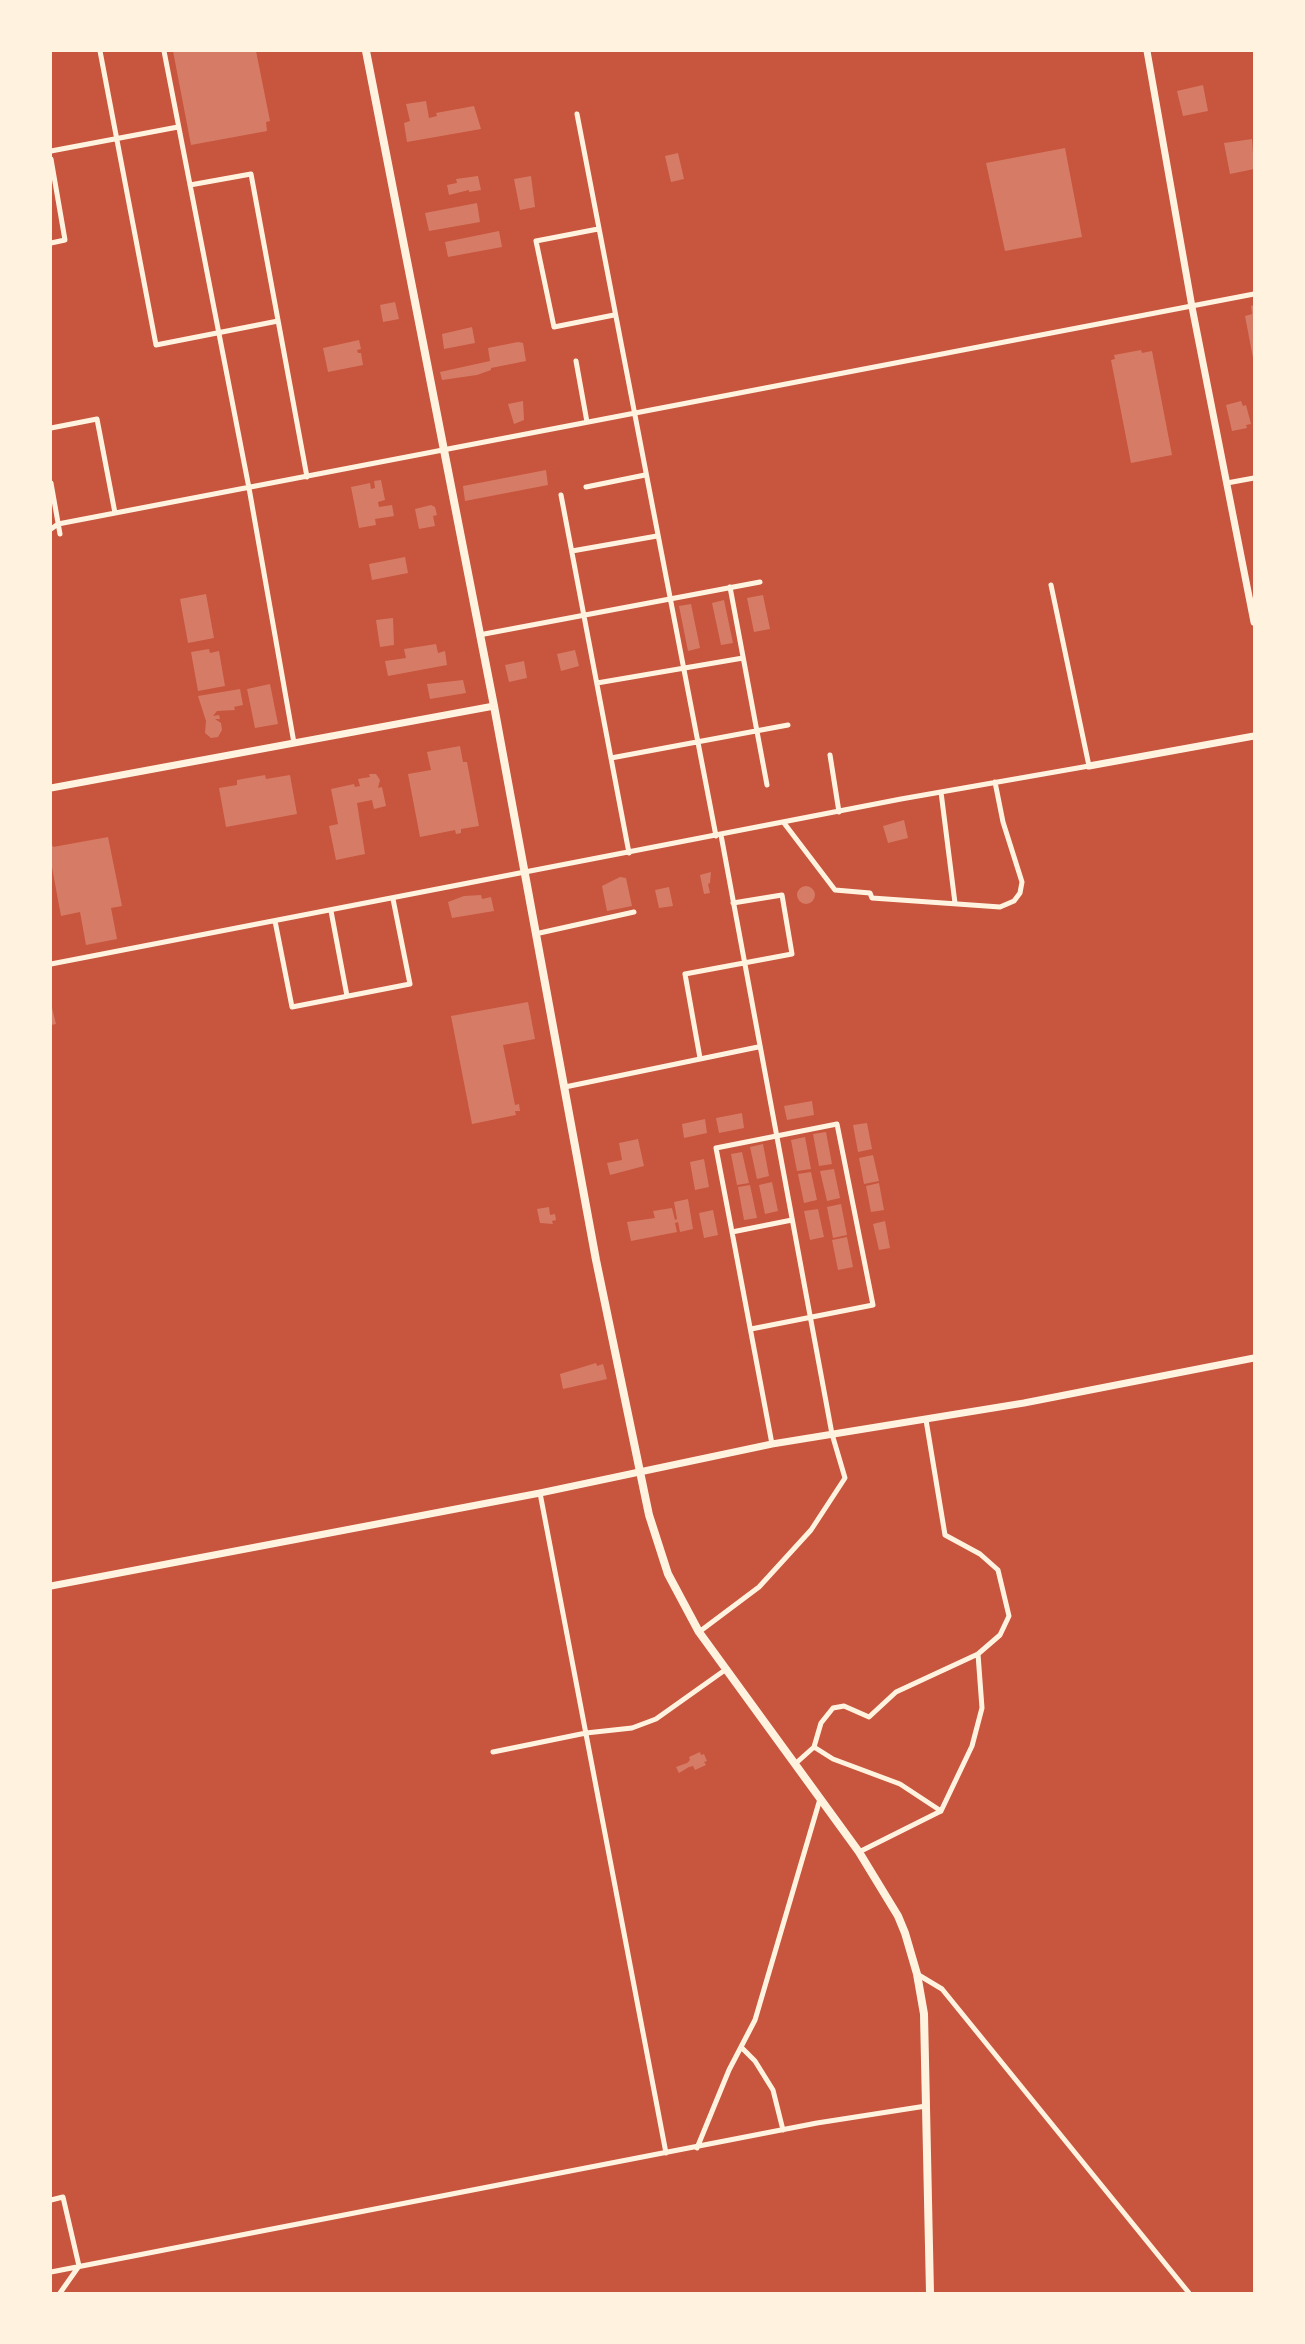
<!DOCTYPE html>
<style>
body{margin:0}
#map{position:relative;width:1305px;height:2344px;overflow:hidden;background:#c8553d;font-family:Georgia,serif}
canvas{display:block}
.frame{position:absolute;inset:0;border:52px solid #fff3e0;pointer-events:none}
</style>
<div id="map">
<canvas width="1305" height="2344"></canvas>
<div class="frame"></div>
</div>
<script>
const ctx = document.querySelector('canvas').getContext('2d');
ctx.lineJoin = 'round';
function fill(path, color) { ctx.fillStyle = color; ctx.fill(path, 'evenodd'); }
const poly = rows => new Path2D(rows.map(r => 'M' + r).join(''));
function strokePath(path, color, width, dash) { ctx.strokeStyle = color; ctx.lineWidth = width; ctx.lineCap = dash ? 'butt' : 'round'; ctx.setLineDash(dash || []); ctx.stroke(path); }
fill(poly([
 [173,51,256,51,270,121,266,122,267,131,191,145],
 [1203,85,1208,111,1183,116,1177,91],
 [426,101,429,118,437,116,436,113,474,106,481,129,407,142,404,123,410,121,406,104],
 [1252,139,1254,169,1230,174,1224,143],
 [1065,148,1082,237,1005,251,986,163],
 [678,153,684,179,671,182,665,156],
 [478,176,481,190,469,192,469,190,449,195,447,185,457,183,456,179],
 [531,176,535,207,520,210,514,179],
 [477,203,480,222,429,231,425,213],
 [499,231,502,247,448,257,445,242],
 [395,302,399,319,383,322,380,305],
 [1254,305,1254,358,1253,358,1245,316,1252,314,1251,306],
 [472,327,475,343,444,349,442,334],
 [359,340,361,349,357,350,358,353,361,353,363,365,328,372,323,348],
 [518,342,523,343,526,361,491,368,491,370,477,375,442,380,440,372,490,361,488,348],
 [1141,350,1142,353,1152,351,1172,455,1131,463,1111,360,1115,359,1114,355],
 [523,401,524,420,514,424,508,404],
 [1241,401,1243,406,1246,405,1251,424,1246,425,1247,428,1232,431,1226,405],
 [546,470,548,485,465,501,463,486],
 [381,480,385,500,378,502,379,507,392,505,394,516,375,519,376,525,359,528,351,487,370,483,371,489,375,488,374,481],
 [431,505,435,507,437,515,433,516,435,526,419,529,415,509],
 [405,557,408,573,372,580,369,564],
 [206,594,214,638,188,643,180,599],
 [763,595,770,629,754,632,747,598],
 [724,600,733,643,721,645,712,603],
 [691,604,700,648,688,651,679,606],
 [393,618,394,645,380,647,376,620],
 [436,644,438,653,445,651,447,665,388,676,385,661,406,658,404,649],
 [209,649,210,653,219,651,225,686,198,691,191,652],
 [575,650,579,666,561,671,557,654],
 [524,661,527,678,509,682,505,665],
 [463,680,466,693,430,699,427,684],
 [270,684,278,724,255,728,247,689],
 [240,689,243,705,234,707,235,710,217,711,213,716,219,715,220,719,215,719,221,723,222,730,218,737,211,738,205,733,206,721,198,696],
 [460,746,463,762,467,762,479,826,461,829,461,833,456,834,455,830,420,837,408,774,431,770,427,752],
 [369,774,376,774,380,780,378,788,382,787,386,806,374,809,372,800,357,803,365,854,336,860,329,826,338,824,331,789,354,784,355,787,360,786,358,779,370,777],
 [265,775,266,779,290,775,297,814,226,827,219,788,237,785,237,780],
 [904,820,908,838,888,843,883,826],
 [108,837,122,906,111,908,117,939,86,945,80,912,61,916,51,862,51,842,53,847],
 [711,872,710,883,708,884,710,893,704,894,700,875],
 [620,877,626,878,632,906,607,911,602,886],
 '797 895a9 9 0 1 1 18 0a9 9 0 1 1-18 0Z',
 [669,887,673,906,659,908,655,890],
 [481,895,482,899,491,897,494,911,452,918,448,902,464,896],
 [528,1002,535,1039,503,1045,515,1105,519,1104,520,1111,515,1111,516,1115,472,1124,451,1016],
 [51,1004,56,1024,51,1025],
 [812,1101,814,1115,787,1120,784,1106],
 [742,1113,744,1128,719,1133,716,1118],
 [705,1119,707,1133,684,1138,682,1124],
 [867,1123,872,1149,858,1152,853,1125],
 [826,1132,832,1164,819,1166,813,1134],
 [805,1137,811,1169,797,1171,791,1140],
 [638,1139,644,1166,610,1175,607,1163,622,1160,619,1143],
 [763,1144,769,1176,757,1179,750,1147],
 [742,1152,749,1183,737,1185,731,1154],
 [873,1155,879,1181,864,1184,859,1158],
 [704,1159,709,1187,695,1190,690,1162],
 [834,1169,840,1198,827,1201,820,1171],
 [811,1172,817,1200,804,1203,798,1174],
 [772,1182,778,1211,765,1214,759,1185],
 [879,1183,884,1210,871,1212,866,1186],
 [750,1185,757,1218,744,1220,738,1187],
 [688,1199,693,1229,680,1232,678,1222,675,1223,677,1232,631,1241,627,1222,655,1218,653,1211,672,1208,675,1220,677,1219,674,1202],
 [841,1204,847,1235,833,1238,827,1207],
 [549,1207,550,1215,555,1214,556,1220,552,1221,553,1224,540,1223,537,1209],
 [818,1209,824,1237,810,1240,804,1211],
 [713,1210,718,1235,704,1238,699,1213],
 [885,1221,890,1248,879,1250,873,1224],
 [847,1237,853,1267,838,1270,832,1240],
 [596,1363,597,1366,603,1364,607,1379,563,1389,560,1374],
 [700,1752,701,1755,704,1754,707,1761,704,1762,706,1765,695,1770,693,1766,689,1767,679,1773,676,1767,687,1763,690,1760,689,1757]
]), '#d67c66');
strokePath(poly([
 [100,51,156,345,278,321],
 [164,51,249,488,294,743],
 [577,114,716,836],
 [51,151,178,127],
 [51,159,65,240,51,243],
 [190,185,251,174,307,477],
 [598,229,536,241,554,327,614,315],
 [576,361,587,422],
 [51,428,97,419,115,513],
 [51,483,60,534],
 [1227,483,1254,478],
 [586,487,645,475],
 [561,495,629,853],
 [51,529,58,524,1254,294],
 [572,551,657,536],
 [730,587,767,785],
 [479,635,760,582],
 [597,683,743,658],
 [830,755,839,812],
 [611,758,788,725],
 [941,792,955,903],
 [784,823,835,890,870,893,872,898,1000,907,1014,901,1020,893,1022,882,1003,822,995,782],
 [331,911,347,996],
 [275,921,292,1007,410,984,393,899],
 [535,934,634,912],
 [51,964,901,799,1089,766,1051,585],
 [700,1058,685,974,792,954,782,895,733,903],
 [565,1087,758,1047],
 [732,1232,772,1444],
 [751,1329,873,1305,837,1124,716,1148,732,1232,792,1220],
 [540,1493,666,2153],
 [699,1632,759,1587,811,1530,845,1478,832,1434,721,835],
 [814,1747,833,1759,900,1784,941,1811],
 [493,1752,586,1733,632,1728,656,1719,725,1670],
 [795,1764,814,1747,821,1723,833,1708,844,1706,869,1717,896,1692,978,1654],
 [859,1852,941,1811,972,1746,982,1708,978,1654,1000,1635,1009,1616,998,1570,980,1554,945,1535,926,1420],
 [917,1974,942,1989,1189,2293],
 [742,2048,755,2061,773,2090,783,2130],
 [697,2148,729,2070,755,2020,820,1799],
 [51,2200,63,2197,79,2266,60,2293],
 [51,2272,817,2123,926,2106]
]), '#fff3e0', 5);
strokePath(poly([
 [1147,51,1192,307,1254,622],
 [1089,766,1254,736],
 [51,788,494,706],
 [51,1586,540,1493,772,1444,1024,1403,1254,1358]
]), '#fff3e0', 7);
strokePath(poly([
 [366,51,494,706,596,1260,649,1515,668,1574,699,1632,859,1852,898,1916,905,1933,917,1974,924,2014,930,2293]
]), '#fff3e0', 8);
</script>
